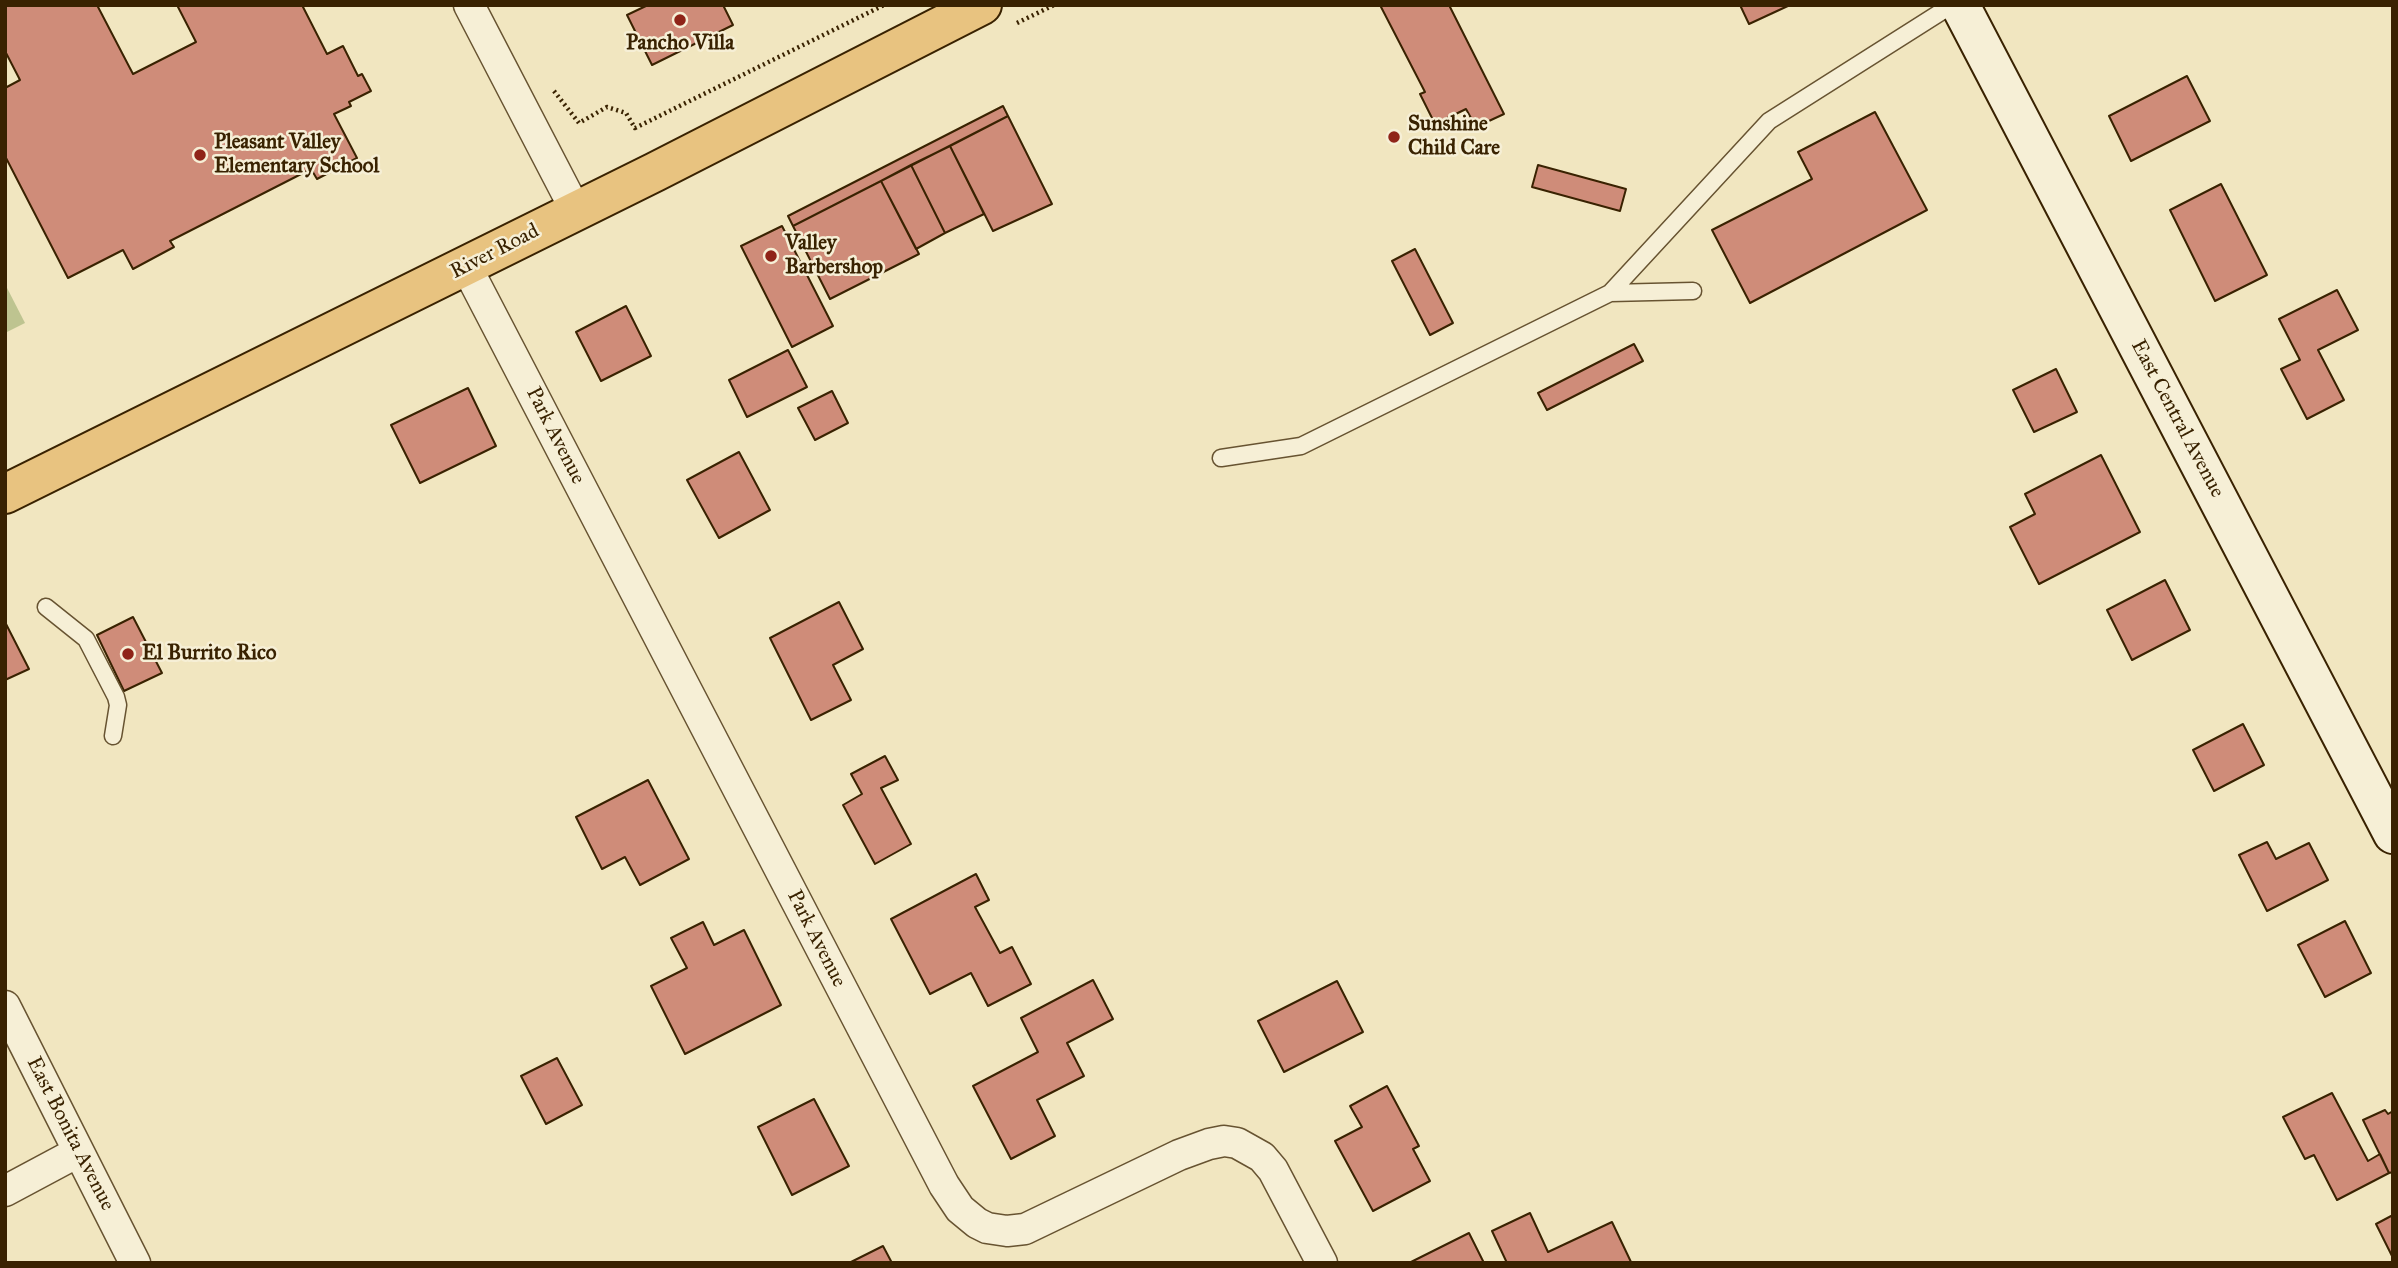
<!DOCTYPE html>
<style>
body{margin:0}
#map{position:relative;width:2398px;height:1268px;overflow:hidden;background:#f1e6c0;font-family:"IM FELL Great Primer",serif}
canvas{display:block}
.frame{position:absolute;inset:0;border:7px solid #392201;pointer-events:none}
</style>
<div id="map">
<canvas width="2398" height="1268"></canvas>
<div class="frame"></div>
</div>
<script>
const ctx = document.querySelector('canvas').getContext('2d');
ctx.lineJoin = 'round';
function fill(path, color) { ctx.fillStyle = color; ctx.fill(path, 'evenodd'); }
const poly = rows => new Path2D(rows.map(r => 'M' + r).join(''));
function strokePath(path, color, width, dash) { ctx.strokeStyle = color; ctx.lineWidth = width; ctx.lineCap = dash ? 'butt' : 'round'; ctx.setLineDash(dash || []); ctx.stroke(path); }
function label(font, color, halo, rows, align = 'center') {
  ctx.font = font + ' "IM FELL Great Primer",serif'; ctx.lineWidth = 5; ctx.setLineDash([]); ctx.textBaseline = 'middle'; ctx.strokeStyle = halo; ctx.fillStyle = color; for (const [text, x, y, turn = 0] of rows) {
    ctx.save(); ctx.translate(x, y); ctx.rotate((+turn || 0) * Math.PI / 180); ctx.textAlign = isNaN(turn) ? turn : align; if (halo) ctx.strokeText(text, 0, 0); ctx.fillText(text, 0, 0); ctx.restore();
  }
}
fill(poly([
 [5,284,25,323,5,333]
]), '#bec490');
const building = poly([
 [5,5,97,5,133,74,196,42,177,5,302,5,327,54,343,46,358,76,362,74,371,91,349,102,351,106,334,114,357,158,317,179,311,169,170,241,174,247,133,269,123,250,68,278,5,156,5,88,20,80,5,51,5,5],
 [648,5,723,5,733,25,652,65,627,15,648,5],
 [1380,5,1449,5,1504,114,1476,127,1466,109,1435,124,1420,94,1425,92,1380,5],
 [1740,5,1790,5,1749,24,1740,5],
 [2187,76,2210,121,2131,161,2109,116,2187,76],
 [1003,106,1008,116,793,226,788,216,1003,106],
 [1875,112,1927,210,1750,303,1712,230,1812,179,1798,152,1875,112],
 [1008,116,1052,204,993,231,950,146,1008,116],
 [950,146,984,214,945,233,911,165,950,146],
 [911,165,945,233,916,249,881,181,911,165],
 [1538,165,1626,189,1620,211,1532,187,1538,165],
 [881,181,919,254,830,299,793,226,881,181],
 [2221,184,2267,275,2215,301,2170,210,2221,184],
 [782,226,833,326,792,347,741,246,782,226],
 [1415,249,1453,323,1430,335,1392,261,1415,249],
 [2337,290,2358,330,2318,350,2344,400,2307,419,2281,369,2300,360,2279,319,2337,290],
 [626,306,651,356,601,381,576,332,626,306],
 [1634,344,1643,361,1547,410,1538,393,1634,344],
 [788,350,807,387,747,417,729,380,788,350],
 [2056,369,2077,412,2034,432,2013,390,2056,369],
 [468,388,496,446,420,483,391,425,468,388],
 [832,391,848,423,815,440,798,408,832,391],
 [739,452,770,510,719,538,687,480,739,452],
 [2101,455,2140,532,2039,584,2010,527,2035,514,2025,494,2101,455],
 [2165,580,2190,630,2132,660,2107,610,2165,580],
 [839,602,863,649,833,665,851,700,811,720,770,638,839,602],
 [133,617,162,673,124,691,97,635,133,617],
 [5,622,29,669,5,680,5,622],
 [2243,724,2264,765,2214,791,2193,750,2243,724],
 [885,756,898,780,881,788,911,844,875,864,843,805,862,794,851,774,885,756],
 [648,780,689,859,640,885,625,857,602,869,576,817,648,780],
 [2267,842,2276,859,2309,843,2328,880,2267,911,2239,855,2267,842],
 [976,874,989,900,975,907,1000,953,1012,947,1031,984,988,1006,971,973,930,994,891,919,976,874],
 [2345,921,2371,973,2325,997,2298,945,2345,921],
 [703,922,714,945,744,930,781,1005,685,1054,651,986,687,968,671,938,703,922],
 [1093,980,1113,1019,1067,1043,1084,1076,1037,1100,1055,1136,1011,1159,973,1086,1038,1052,1021,1018,1093,980],
 [1337,981,1363,1032,1284,1072,1258,1021,1337,981],
 [557,1058,582,1105,546,1124,521,1076,557,1058],
 [1387,1086,1419,1146,1413,1149,1430,1181,1373,1211,1335,1141,1362,1127,1350,1106,1387,1086],
 [2332,1093,2368,1161,2380,1154,2389,1173,2337,1200,2314,1155,2305,1159,2283,1117,2332,1093],
 [814,1099,849,1166,792,1195,758,1127,814,1099],
 [2385,1110,2388,1114,2393,1111,2393,1172,2389,1173,2363,1120,2385,1110],
 [1530,1213,1548,1252,1612,1222,1631,1262,1507,1263,1492,1231,1530,1213],
 [2393,1215,2393,1258,2376,1224,2393,1215],
 [1469,1233,1484,1263,1409,1263,1469,1233],
 [883,1246,892,1263,849,1263,883,1246]
]);
fill(building, '#cf8c79');
strokePath(building, '#392201', 2);
const lane = poly([
 [1610,293,1693,291],
 [1221,458,1301,446,1610,293,1769,121,1952,5],
 [46,607,86,639,116,697,118,705,113,736]
]);
const street = poly([
 [469,5,576,211],
 [466,266,944,1185,960,1209,977,1223,987,1228,1007,1231,1025,1229,1179,1155,1209,1144,1224,1141,1237,1143,1262,1157,1273,1170,1322,1263],
 [5,1006,135,1263],
 [5,1191,78,1152]
]);
const secondary = poly([
 [1960,5,2393,834]
]);
const primary = poly([
 [5,494,655,172,982,5]
]);
strokePath(lane, '#675331', 19);
strokePath(street, '#675331', 33);
strokePath(secondary, '#392201', 42);
strokePath(primary, '#392201', 42);
strokePath(poly([
 [1017,23,1054,5],
 [554,91,579,123,607,107,626,113,635,128,884,5]
]), '#392201', 4.5, [2, 3.5]);
strokePath(lane, '#f6efd6', 16);
strokePath(street, '#f6efd6', 30);
strokePath(secondary, '#f6efd6', 38);
strokePath(primary, '#e8c380', 38);
for (const [x, y, r, color] of [
 [680,20,7,"#8f2418"],
 [1394,137,7,"#8f2418"],
 [200,155,7,"#8f2418"],
 [771,256,7,"#8f2418"],
 [128,654,7,"#8f2418"]
]) { const dot = new Path2D(); dot.arc(x, y, r, 0, 2 * Math.PI); ctx.fillStyle = color; ctx.fill(dot); strokePath(dot, '#f6efd6', 2.5); }
label('bold 21px', '#392201', '#f6efd6', [
 ["Pancho Villa",680,44,"center"],
 ["Sunshine",1408,125],
 ["Child Care",1408,149],
 ["Pleasant Valley",214,143],
 ["Elementary School",214,167],
 ["Valley",785,244],
 ["Barbershop",785,268],
 ["El Burrito Rico",142,654]
], 'left');
label('21px', '#392201', '#f6efd6', [
 ["River Road",495,252,-27],
 ["East Central Avenue",2177,419,62],
 ["Park Avenue",555,436,63],
 ["Park Avenue",816,939,63],
 ["East Bonita Avenue",70,1134,63]
]);
</script>
